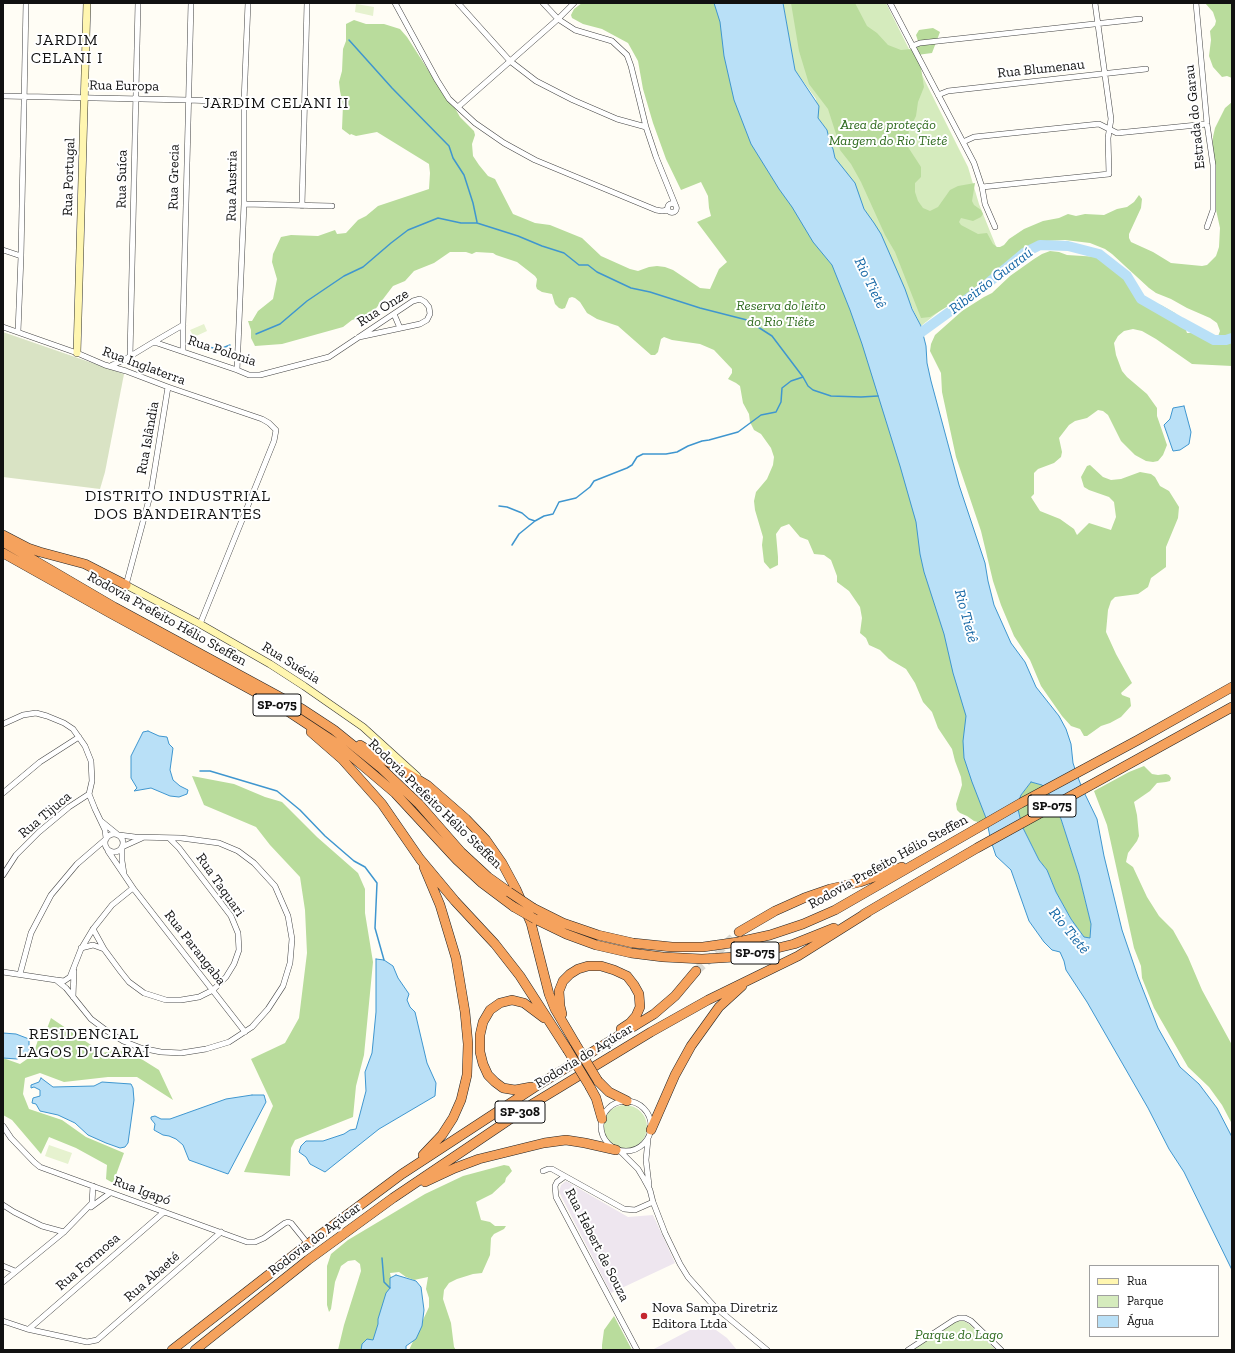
<!DOCTYPE html>
<meta charset="utf-8">
<style>
body{margin:0}
#map{position:relative;width:1235px;height:1353px;overflow:hidden;background:#fffdf5;font-family:"Zilla Slab",serif}
canvas{display:block}
.frame{position:absolute;inset:0;border:4px solid #111;pointer-events:none}
.legend{position:absolute;left:1089px;top:1265px;width:130px;height:72px;box-sizing:border-box;background:#fff;border:1px solid #a0a0a0;margin:0;padding:5px 7px;list-style:none;font-size:12px;color:#111}
.legend li{display:flex;align-items:center;gap:8px;height:20px}
.legend b{width:20px;border:1px solid #a0a0a0}
</style>
<div id="map">
<canvas width="1235" height="1353"></canvas>
<div class="frame"></div>
<ul class="legend">
<li><b style="height:5px;background:#fff6b0"></b>Rua</li>
<li><b style="height:11px;background:#d5ebbd"></b>Parque</li>
<li><b style="height:11px;background:#b9e0f7"></b>Água</li>
</ul>
</div>
<script>
const ctx = document.querySelector('canvas').getContext('2d');
ctx.lineJoin = 'round';
function fill(path, color) { ctx.fillStyle = color; ctx.fill(path, 'evenodd'); }
const poly = rows => new Path2D(rows.map(r => 'M' + r).join(''));
function strokePath(path, color, width, dash) { ctx.strokeStyle = color; ctx.lineWidth = width; ctx.lineCap = dash ? 'butt' : 'round'; ctx.setLineDash(dash || []); ctx.stroke(path); }
function label(font, color, halo, rows, align = 'center') {
  ctx.font = font + ' "Zilla Slab",serif'; ctx.lineWidth = 4; ctx.setLineDash([]); ctx.textBaseline = 'middle'; ctx.strokeStyle = halo; ctx.fillStyle = color; for (const [text, x, y, turn = 0] of rows) {
    ctx.save(); ctx.translate(x, y); ctx.rotate((+turn || 0) * Math.PI / 180); ctx.textAlign = isNaN(turn) ? turn : align; if (halo) ctx.strokeText(text, 0, 0); ctx.fillText(text, 0, 0); ctx.restore();
  }
}
fill(poly([
 [566,1181,628,1217,653,1215,675,1263,611,1293,559,1192,561,1185],
 [705,1322,727,1338,737,1350,652,1350]
]), '#eee6ef');
fill(poly([
 [783,3,886,3,968,167,979,204,1002,261,921,326,864,209,835,158,833,149,830,143,827,130,818,118,816,99,795,70],
 '603 1127a22 22 0 1 1 44 0a22 22 0 1 1-44 0Z',
 [960,1319,969,1324,996,1350,912,1350,955,1320]
]), '#d5ebbd');
fill(poly([
 [582,3,722,3,849,286,929,560,990,814,985,819,978,822,974,821,967,816,960,813,957,810,956,804,962,785,961,777,955,761,952,749,938,728,932,712,923,702,915,683,906,669,889,659,880,650,869,645,866,638,860,633,862,618,860,607,849,591,837,582,837,576,831,560,824,555,814,554,808,540,800,537,789,524,781,527,776,534,778,557,778,565,770,569,764,562,762,545,763,537,755,510,754,501,756,492,767,479,773,465,774,457,771,448,761,434,754,430,750,422,749,414,743,403,740,386,736,383,728,379,732,373,732,369,714,350,700,344,672,340,664,337,661,339,658,352,655,355,651,355,618,326,597,319,587,313,580,302,575,298,572,297,569,298,565,308,562,309,559,308,555,304,552,294,542,292,537,289,536,286,537,279,535,276,517,262,496,255,493,253,476,252,472,254,466,252,450,252,434,263,414,271,405,281,393,286,374,311,365,316,352,320,343,327,282,344,255,346,251,338,251,330,248,321,252,321,258,311,273,299,277,279,272,262,273,254,281,237,291,235,318,236,335,230,337,234,346,233,358,220,366,216,378,206,429,189,430,173,429,164,377,132,356,136,351,134,350,135,342,129,343,105,340,91,339,82,342,71,343,49,346,41,346,24,354,20,366,24,384,24,400,29,407,37,432,76,451,101,460,117,474,131,475,135,472,144,473,156,479,165,488,176,495,179,513,214,535,223,550,225,582,238,601,256,630,269,638,271,649,267,657,266,665,267,673,270,700,288,710,289,719,269,727,262,697,222,711,216,709,208,708,196,701,182,681,190,666,159,653,123,643,89,638,61,628,43,602,29,583,24,572,18,571,15,574,9],
 [791,3,855,3,867,26,877,33,888,45,901,50,911,49,919,44,916,35,919,30,933,28,940,32,932,53,917,55,916,57,921,68,924,87,918,102,916,116,909,130,908,138,908,147,921,167,921,177,915,183,915,192,918,201,923,208,930,211,938,207,950,190,958,186,975,183,972,201,974,205,981,210,983,214,981,217,973,221,961,218,959,222,961,225,978,234,987,233,993,244,997,247,1000,247,1004,245,1009,239,1024,229,1043,221,1059,218,1068,214,1076,216,1085,214,1104,215,1117,209,1127,207,1134,202,1139,195,1142,199,1141,208,1129,234,1129,238,1131,242,1153,252,1171,263,1202,266,1207,265,1216,256,1219,247,1220,228,1215,205,1211,161,1213,137,1215,128,1225,108,1232,102,1232,366,1192,364,1156,339,1142,331,1133,329,1124,331,1118,336,1114,343,1116,355,1122,371,1127,377,1147,394,1157,408,1157,416,1167,445,1163,455,1158,461,1153,462,1146,461,1135,455,1121,441,1108,415,1103,411,1098,410,1087,418,1075,421,1069,425,1059,438,1062,452,1061,457,1054,463,1038,469,1034,473,1034,494,1031,497,1040,511,1060,519,1074,529,1077,535,1089,523,1111,530,1116,517,1114,502,1109,497,1089,490,1084,487,1081,477,1087,466,1090,465,1103,477,1111,480,1121,479,1140,472,1151,474,1155,477,1160,486,1169,491,1179,507,1178,518,1166,547,1166,567,1151,578,1148,587,1138,594,1115,597,1111,601,1108,610,1106,632,1116,654,1132,683,1121,693,1122,695,1130,698,1131,706,1121,717,1110,723,1101,726,1087,736,1084,736,1080,729,1071,726,1062,716,1041,686,1030,660,1014,636,1001,605,993,581,981,531,956,457,942,392,941,373,930,351,931,344,935,335,962,311,984,297,992,293,1010,276,1034,259,1042,254,1050,251,1059,252,1067,255,1099,257,1107,260,1115,267,1136,292,1142,301,1161,305,1175,313,1185,327,1187,333,1201,333,1210,335,1217,339,1220,331,1217,323,1210,318,1187,308,1171,299,1156,293,1149,288,1112,254,1105,249,1090,243,1065,240,1046,241,1029,247,990,278,953,303,930,317,921,318,895,252,885,235,861,182,851,164,840,150,836,134,828,109,809,84,799,51],
 [1205,3,1232,3,1232,78,1227,76,1222,77,1213,67,1209,56,1211,40,1210,31,1215,25,1216,21,1213,12],
 [1144,766,1152,774,1158,775,1166,774,1169,775,1171,778,1170,781,1166,782,1157,783,1150,791,1134,802,1137,815,1139,836,1137,841,1128,853,1126,862,1133,867,1147,897,1159,916,1173,930,1188,957,1202,990,1232,1045,1232,1124,1222,1105,1209,1087,1188,1067,1154,1008,1142,978,1141,966,1134,948,1107,825,1094,791,1129,772],
 [192,776,234,784,265,797,282,802,317,837,358,873,365,889,365,913,373,962,364,1055,356,1086,353,1117,295,1140,291,1148,290,1176,244,1172,273,1106,251,1059,285,1043,299,1018,307,953,305,910,300,877,270,845,256,827,204,805],
 [1031,782,1042,785,1047,790,1061,819,1079,875,1091,924,1090,938,1084,937,1071,919,1056,892,1047,870,1039,860,1022,826,1017,804,1021,795],
 [51,1018,103,1053,116,1049,143,1060,159,1070,173,1100,137,1077,108,1077,64,1082,40,1073,25,1078,23,1094,29,1109,62,1120,86,1137,124,1153,113,1183,106,1179,107,1165,76,1148,49,1137,41,1154,12,1120,3,1115,3,1058,20,1064,33,1055,38,1040,45,1034],
 [504,1165,509,1166,512,1171,506,1178,505,1182,492,1194,476,1202,481,1220,490,1222,495,1226,506,1226,504,1229,494,1234,491,1238,490,1255,482,1273,473,1274,457,1279,449,1283,444,1290,443,1299,451,1323,454,1347,456,1350,409,1350,429,1307,429,1298,426,1289,428,1277,414,1280,406,1277,399,1272,390,1273,392,1282,383,1323,372,1342,365,1350,338,1350,344,1325,361,1271,360,1264,355,1260,348,1261,341,1266,335,1282,331,1309,329,1312,327,1305,327,1266,331,1254,348,1240,425,1194,463,1176],
 [614,1316,632,1350,602,1350,602,1345,604,1330]
]), '#b9dc9c');
fill(poly([
 [3,332,124,374,105,472,100,489,3,477]
]), '#d9e3c4');
fill(poly([
 [356,4,374,7,373,16,355,12],
 [204,324,207,331,194,337,190,330],
 [49,1145,72,1153,68,1164,45,1156]
]), '#e6f2cf');
const water = poly([
 [714,3,783,3,795,70,819,106,818,118,827,130,830,143,833,149,835,158,855,183,864,209,874,223,881,234,905,289,912,309,921,326,926,346,927,363,931,381,959,485,985,563,988,581,994,605,1011,643,1025,662,1036,687,1059,716,1066,729,1071,744,1073,763,1076,772,1082,788,1097,819,1104,856,1122,930,1138,977,1158,1028,1180,1067,1199,1084,1217,1108,1232,1137,1232,1270,1184,1172,1169,1149,1148,1108,1087,1002,1066,970,1064,961,1060,952,1052,950,1044,942,1029,921,1011,870,996,856,991,841,986,818,972,782,964,758,963,741,966,716,953,673,944,634,924,572,920,554,916,522,900,466,862,344,850,310,832,265,813,242,792,207,779,189,751,144,734,100,724,56,720,22,714,3],
 [1031,782,1042,785,1047,790,1061,819,1079,875,1091,924,1090,938,1084,937,1071,919,1056,892,1047,870,1039,860,1022,826,1017,805,1021,795,1031,782],
 [1184,406,1191,432,1189,444,1180,450,1173,451,1164,425,1170,419,1173,408,1184,406],
 [148,731,159,736,167,737,169,744,173,748,170,770,173,780,180,786,188,790,187,794,179,797,170,796,151,788,134,791,137,788,131,778,131,756,143,732,148,731],
 [376,959,384,960,393,966,398,978,409,994,407,1000,410,1007,415,1012,427,1063,436,1083,435,1096,379,1129,325,1172,310,1164,306,1157,299,1152,301,1146,306,1141,323,1141,344,1134,350,1130,356,1129,366,1091,365,1072,372,1053,376,1012,376,959],
 [3,1033,16,1034,29,1039,29,1050,28,1055,17,1059,3,1058,3,1033],
 [41,1078,53,1087,94,1086,102,1082,131,1084,133,1088,134,1100,128,1143,125,1147,120,1148,106,1143,88,1135,75,1123,58,1115,40,1111,36,1104,32,1103,33,1098,40,1096,40,1090,34,1087,31,1088,31,1085,39,1082,41,1078],
 [252,1095,264,1095,266,1102,228,1174,189,1160,183,1145,176,1139,169,1136,163,1135,154,1130,155,1124,151,1119,151,1117,155,1116,161,1119,170,1119,226,1099,252,1095],
 [396,1275,416,1281,421,1287,424,1310,422,1326,416,1339,406,1346,406,1350,361,1350,362,1344,367,1339,373,1340,378,1324,378,1319,386,1293,390,1288,390,1278,396,1275]
]);
fill(water, '#b9e0f7');
strokePath(water, '#3f96cf', 1);
strokePath(poly([
 [349,40,392,88,449,146,453,158,464,175,473,203,477,222],
 [256,334,280,324,307,301,344,276,363,267,391,243,408,230,438,218,461,223,477,223,518,236,542,246,564,253,579,265,588,265,597,272,631,288,650,292,700,308,747,320,772,336,803,377,808,386,813,390,831,396,861,397,878,396],
 [196,345,220,349,230,345],
 [499,506,507,507,522,513,529,519,535,521,544,516,553,514,559,502,576,498,590,487,594,481,627,468,632,465,637,457,643,454,666,454,677,452,688,446,702,441,709,440,738,432,761,415,776,412,781,402,782,388,791,381,803,377],
 [512,545,519,534,535,521],
 [200,771,210,771,277,791,300,810,325,836,354,861,365,867,377,883,375,928,384,960],
 [382,1258,384,1282,390,1288]
]), '#3f96cf', 1.5);
strokePath(poly([
 [912,339,981,289,1024,253,1040,245,1068,246,1099,254,1127,276,1141,299,1181,322,1214,340,1226,340,1232,338]
]), '#b9e0f7', 10);
strokePath(poly([
 [696,971,739,932]
]), '#dbdad3', 9, [9, 4.5]);
const street = poly([
 [395,3,437,80,449,99,475,123,504,143,535,160,656,210,662,211,668,210],
 [458,3,510,61,536,81,573,100,617,119,646,127],
 [543,3,558,19,575,30,612,41,627,55,631,66,646,127,656,157,675,204],
 [890,3,974,163,982,187,985,204,995,227],
 [1196,3,1207,124,1213,165,1213,210,1207,227],
 [912,46,920,43,1140,19],
 [938,95,948,91,1146,69],
 [3,96,188,100,244,102],
 [458,107,558,19,574,3],
 [963,142,974,137,1099,124,1117,133,1207,124],
 [982,187,1109,174,1108,138,1111,119,1095,3],
 '667.5 208a4.5 4.5 0 1 1 9 0a4.5 4.5 0 1 1-9 0Z',
 [244,204,332,206],
 [302,206,307,3],
 [3,250,21,256],
 [394,314,400,328],
 [3,327,77,353,105,365,126,371,168,387,262,419,269,423,276,430,274,441,200,624],
 [18,332,21,256,26,3],
 [152,343,183,325],
 [183,351,183,325,191,3],
 [130,356,138,3],
 [112,365,124,360,152,343,157,343,237,370,249,375,260,375,329,357,413,301,420,299,425,302,429,307,430,314,427,320,420,324,359,337],
 [237,370,244,204,244,102,248,3],
 [126,585,151,492,168,387],
 [3,724,23,715,36,713,47,716,64,723,73,729,85,746,91,761,92,781,89,794,95,809,105,830,106,838],
 [3,793,40,762,79,737],
 [101,821,117,834],
 '105 843a9 9 0 1 1 18 0a9 9 0 1 1-18 0Z',
 [122,847,142,838],
 [122,848,122,861,124,874],
 [108,851,133,888,245,1032],
 [3,875,16,855,39,832,69,807,89,794],
 [93,929,104,949,121,972,129,982,144,993,166,1000,181,1000,199,997,213,990,226,977,234,964,239,950,238,933,231,916,179,848,169,838],
 [81,948,93,945,104,949],
 [3,972,56,980,66,988,91,1019,107,1031,123,1041,141,1048,161,1052,181,1053,206,1049,229,1042,252,1027,268,1009,283,986,290,963,292,939,288,916,275,886,254,863,238,851,219,843,181,838,135,837,119,835],
 [20,974,31,933,51,895,77,864,106,839],
 [57,980,64,981,70,977,81,949,93,929,112,905,133,888],
 [73,997,74,971],
 '601 1126a25 25 0 1 1 50 0a25 25 0 1 1-50 0Z',
 [3,1126,11,1138,34,1162,40,1167,247,1242,255,1242,264,1238,285,1223,288,1222,291,1223,308,1244],
 [648,1139,646,1160,649,1185],
 [620,1151,638,1169,644,1179,650,1190,653,1202,665,1233,680,1264,688,1277,714,1306,767,1350],
 [543,1171,548,1169,552,1169,624,1209,635,1210,653,1202],
 [564,1177,557,1182,555,1186,556,1197,637,1350],
 [3,1205,14,1212,42,1226,64,1232],
 [91,1207,110,1193],
 [3,1266,15,1271],
 [3,1282,64,1232,92,1203,93,1186],
 [3,1321,27,1329,87,1342,97,1340,221,1232],
 [29,1329,164,1212],
 [908,1350,954,1320,959,1318,965,1318,971,1321,1001,1350]
]);
const secondary = poly([
 [77,353,87,3],
 [126,585,200,624,270,664,304,686,363,727,417,776]
]);
const highway = poly([
 [3,535,28,548,40,552,85,564,126,585],
 [3,542,114,607,302,709,334,730,381,768,419,804,461,852,488,877,509,892],
 [3,553,110,613,259,694,286,710,336,743,395,793,457,860,482,883,514,907],
 [311,732,342,759,382,804,420,859,455,901,495,944,520,976,567,1049],
 [360,745,427,785,466,819,486,840,502,863,516,889,531,923,549,994,555,1009,575,1043],
 [533,908,563,923,598,935,633,943,672,947,703,947,738,942,770,935,803,924,835,910,1021,803,1138,740,1232,687],
 [864,914,977,848,1232,707],
 [535,919,566,934,596,945,631,953,663,957,702,959,735,957,761,952,794,944,834,928],
 [739,932,775,911,804,898,830,889,860,882,902,867],
 [562,1014,560,1006,559,991,563,981,570,974,578,969,588,966,601,966,614,970,627,976,634,985,639,994,640,1007,636,1016,630,1023,621,1029],
 [598,1081,609,1092,627,1101],
 [531,1087,515,1090,503,1088,495,1082,488,1075,483,1064,480,1052,480,1035,483,1022,490,1010,500,1003,512,1000,524,1003,544,1018],
 [590,1087,596,1098,602,1119],
 [651,1130,675,1075,691,1046,719,1007,742,986],
 [423,1155,442,1135,453,1118,461,1100,467,1075,468,1044,465,1012,456,958,440,905,424,867],
 [425,1182,455,1168,479,1159,544,1143,566,1140,585,1143,616,1150],
 [172,1350,308,1244,402,1174,535,1087,654,1014,675,996,696,971],
 [195,1350,308,1260,393,1198,534,1103,651,1032,708,1000,798,956,868,912]
]);
strokePath(street, '#444', 6);
strokePath(secondary, '#333', 8);
strokePath(highway, '#222', 10);
strokePath(street, '#fff', 5);
strokePath(secondary, '#fff6b0', 7);
strokePath(highway, '#f5a25d', 9);
const highwayBridge = poly([
 [509,892,533,908],
 [514,907,535,919],
 [575,1043,598,1081],
 [567,1049,590,1087]
]);
strokePath(highwayBridge, '#222', 10, []);
strokePath(highwayBridge, '#f5a25d', 9);
for (const [x, y, r, color] of [
 [644,1316,4,"#c4262e"]
]) { const dot = new Path2D(); dot.arc(x, y, r, 0, 2 * Math.PI); ctx.fillStyle = color; ctx.fill(dot); strokePath(dot, '#fff', 1.5); }
for (const [x, y, w] of [
 [277,705,48],
 [1052,806,48],
 [755,953,48],
 [520,1112,50]
]) { const box = new Path2D(); box.roundRect(x - w / 2, y - 11, w, 22, 3); ctx.fillStyle = '#fff'; ctx.fill(box); strokePath(box, '#111', 1); }
label('bold 13px', '#111', null, [
 ["SP-075",277,705],
 ["SP-075",1052,806],
 ["SP-075",755,953],
 ["SP-308",520,1112]
]);
label('14px', '#111', '#fff', [
 ["Rua Blumenau",1041,69,-6],
 ["Rua Europa",124,86,1],
 ["Estrada do Garau",1195,117,-96],
 ["Rua Portugal",69,177,-88],
 ["Rua Grecia",174,177,-89],
 ["Rua Suíca",122,179,-89],
 ["Rua Austria",232,186,-89],
 ["Rua Onze",383,308,-32],
 ["Rua Polonia",222,351,18],
 ["Rua Inglaterra",144,366,20],
 ["Rua Islândia",148,438,-80],
 ["Rodovia Prefeito Hélio Steffen",167,619,29],
 ["Rua Suécia",291,663,32],
 ["Rodovia Prefeito Hélio Steffen",435,804,44],
 ["Rua Tijuca",45,815,-40],
 ["Rodovia Prefeito Hélio Steffen",888,862,-29],
 ["Rua Taquari",220,885,55],
 ["Rua Parangaba",195,948,52],
 ["Rodovia do Açúcar",584,1056,-31],
 ["Rua Igapó",142,1191,20],
 ["Rodovia do Açúcar",315,1239,-37],
 ["Rua Hebert de Souza",597,1245,63],
 ["Rua Formosa",88,1262,-41],
 ["Rua Abaeté",152,1277,-41]
]);
label('italic 14px', '#2f6b1f', '#fff', [
 ["Area de proteção",888,125],
 ["Margem do Rio Tietê",888,141],
 ["Reserva do leito",781,306],
 ["do Rio Tiête",781,322],
 ["Parque do Lago",959,1335]
]);
label('14px', '#111', '#fff', [
 ["Nova Sampa Diretriz",652,1308],
 ["Editora Ltda",652,1324]
], 'left');
label('italic 15px', '#1768a6', '#fff', [
 ["Ribeirão Guaraú",991,281,-37],
 ["Rio Tietê",870,283,64],
 ["Rio Tietê",966,616,75],
 ["Rio Tietê",1069,931,51]
]);
ctx.letterSpacing = '1px';
label('16px', '#111', '#fff', [
 ["JARDIM",67,40],
 ["CELANI I",67,58],
 ["JARDIM CELANI II",276,103],
 ["DISTRITO INDUSTRIAL",178,496],
 ["DOS BANDEIRANTES",178,514],
 ["RESIDENCIAL",84,1034],
 ["LAGOS D'ICARAÍ",84,1052]
]);
ctx.letterSpacing = '0px';
</script>
